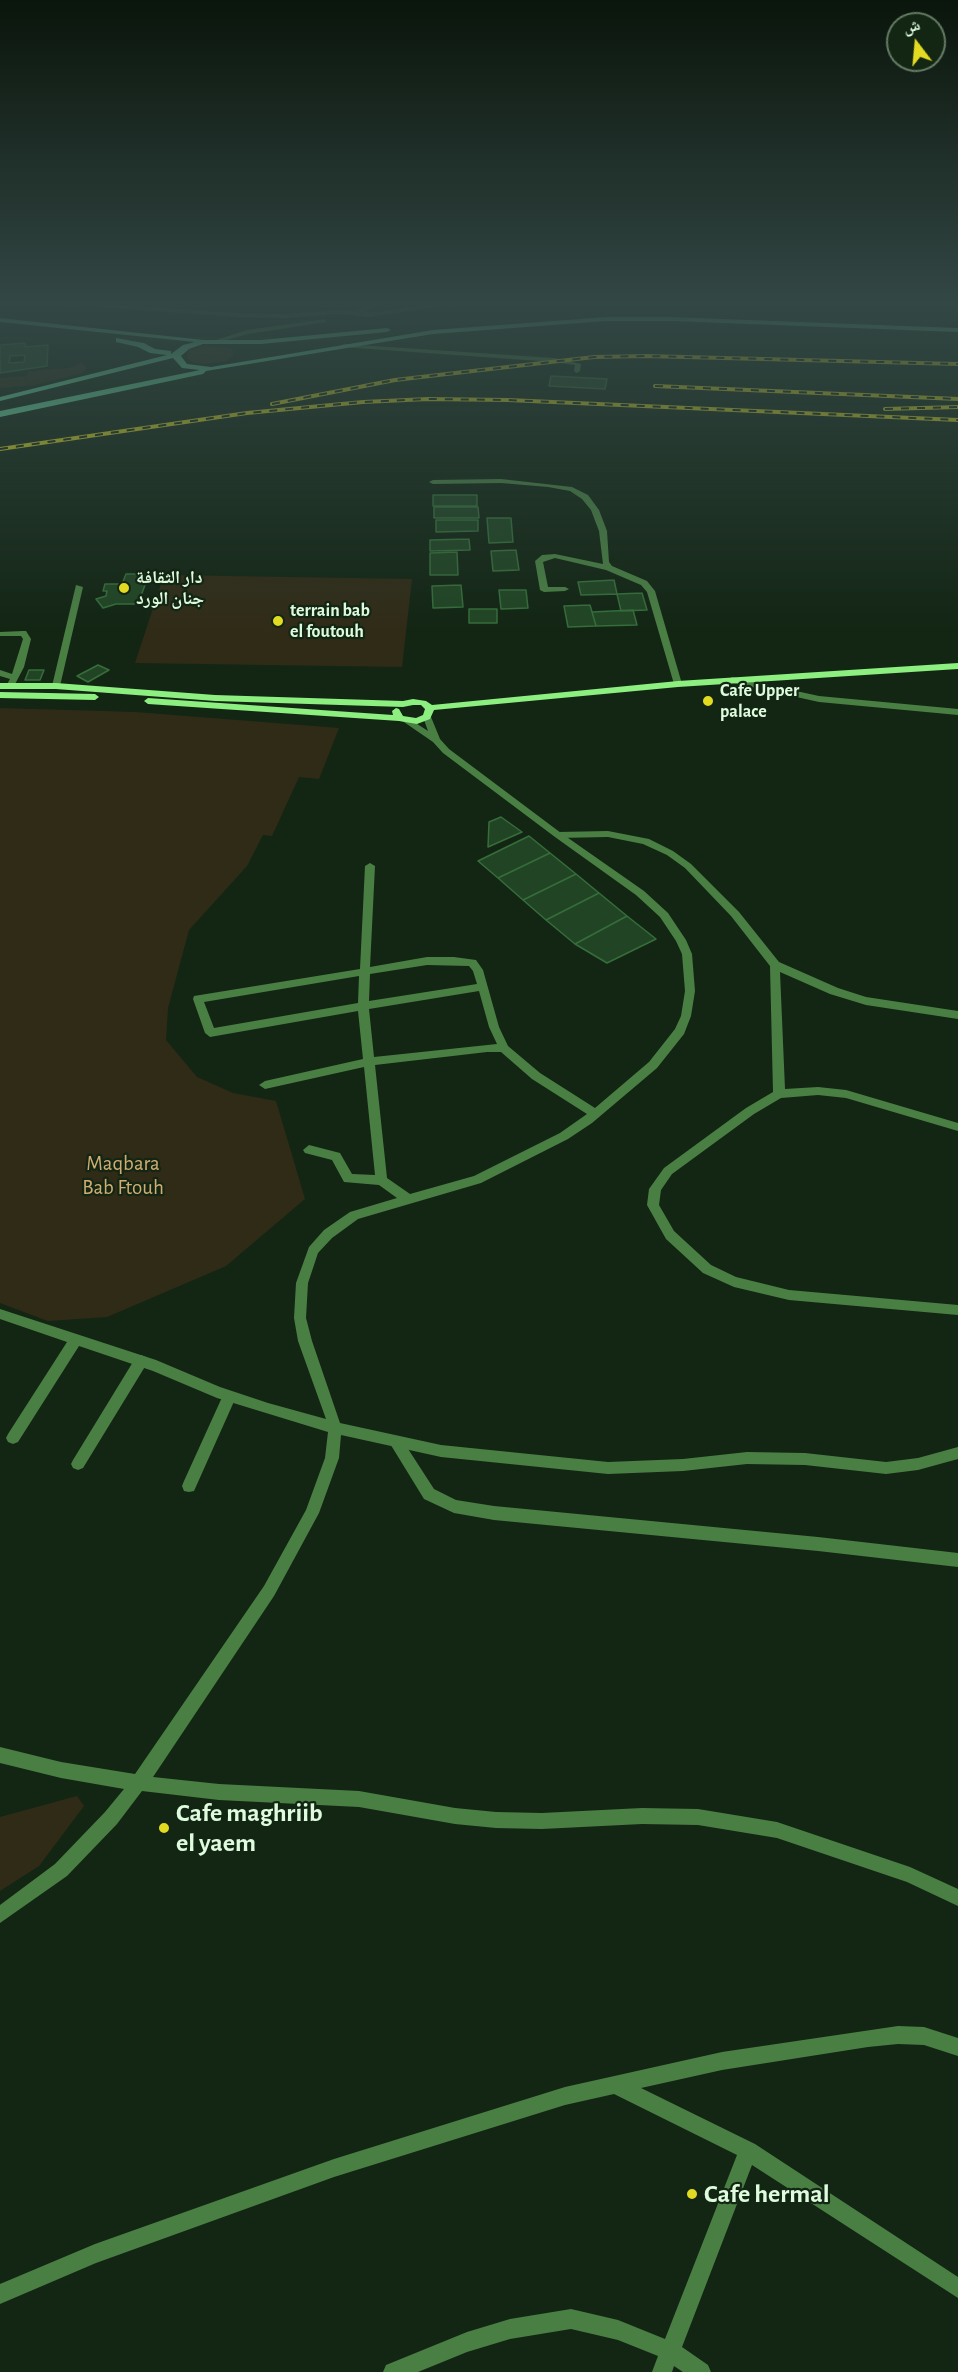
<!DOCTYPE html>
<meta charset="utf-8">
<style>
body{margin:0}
#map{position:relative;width:958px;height:2372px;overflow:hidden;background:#132614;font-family:"Alegreya Sans","Noto Naskh Arabic",sans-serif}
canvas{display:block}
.north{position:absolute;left:886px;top:12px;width:60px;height:60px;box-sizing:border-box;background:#132614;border:2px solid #647b64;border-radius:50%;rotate:344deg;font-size:16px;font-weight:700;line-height:24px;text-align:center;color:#defbdd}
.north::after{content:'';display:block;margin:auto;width:21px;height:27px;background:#e2db21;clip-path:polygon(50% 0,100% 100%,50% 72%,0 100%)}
</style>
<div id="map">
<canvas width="958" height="2372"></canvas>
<div class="north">ش</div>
</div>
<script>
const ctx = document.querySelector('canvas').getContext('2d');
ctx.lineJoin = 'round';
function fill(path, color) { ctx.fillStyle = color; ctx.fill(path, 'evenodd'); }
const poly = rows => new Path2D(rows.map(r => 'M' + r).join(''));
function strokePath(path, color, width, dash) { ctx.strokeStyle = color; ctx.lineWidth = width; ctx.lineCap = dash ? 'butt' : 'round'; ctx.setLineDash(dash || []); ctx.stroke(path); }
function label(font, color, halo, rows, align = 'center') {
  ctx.font = font + ' "Alegreya Sans","Noto Naskh Arabic",sans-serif'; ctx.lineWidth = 4.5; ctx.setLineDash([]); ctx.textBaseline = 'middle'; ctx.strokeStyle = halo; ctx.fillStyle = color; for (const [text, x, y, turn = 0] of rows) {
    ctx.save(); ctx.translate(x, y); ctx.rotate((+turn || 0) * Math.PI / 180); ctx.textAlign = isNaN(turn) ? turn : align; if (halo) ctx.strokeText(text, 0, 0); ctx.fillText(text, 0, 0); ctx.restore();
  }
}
fill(poly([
 [206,345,230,348,233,351,233,356,226,361,206,364,194,363,187,358,189,350],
 [82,363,87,368,82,373,34,385,0,388,0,378,27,376,28,371,69,368],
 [164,575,412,579,402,667,135,663],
 [0,708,135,712,339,728,319,779,299,777,272,836,263,835,247,866,189,930,168,1008,166,1040,197,1077,233,1093,276,1101,305,1199,226,1266,107,1317,48,1321,0,1303],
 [77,1796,84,1806,39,1866,0,1891,0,1817]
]), '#302b17');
const building = poly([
 [25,343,25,347,48,345,47,366,0,373,0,345,25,343],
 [25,355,24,362,9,363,10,356,25,355],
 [551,376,607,379,605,389,549,386,551,376],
 [433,495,477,495,477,506,433,506,433,495],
 [434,507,478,507,479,518,434,518,434,507],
 [487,518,511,518,513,542,489,543,487,518],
 [436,520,478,520,478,531,436,532,436,520],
 [469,539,470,550,430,551,430,540,469,539],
 [516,550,519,570,493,571,491,551,516,550],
 [457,552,458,575,430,575,430,553,457,552],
 [126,574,149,574,138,604,116,604,103,608,96,599,106,596,107,591,103,591,105,584,122,584,126,574],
 [614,580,617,594,581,595,578,582,614,580],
 [461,585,463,607,433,608,432,586,461,585],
 [499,590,526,590,528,608,501,609,499,590],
 [642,593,647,610,621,611,617,594,642,593],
 [590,605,596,626,568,627,564,606,590,605],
 [469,609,497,609,497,623,469,623,469,609],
 [633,610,637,625,596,626,592,612,633,610],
 [98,665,109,670,88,682,77,676,98,665],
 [29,670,44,670,40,680,25,680,29,670],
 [501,817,522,832,488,847,489,822,501,817],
 [529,836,550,853,498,878,478,861,529,836],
 [550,853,576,874,523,900,498,878,550,853],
 [576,874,599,893,546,920,523,900,576,874],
 [599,893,627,916,575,944,546,920,599,893],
 [627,916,656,939,607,963,575,944,627,916]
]);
fill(building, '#214524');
strokePath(building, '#366e3a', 1.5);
fill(poly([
 [501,479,572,487,588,495,599,510,607,531,609,562,612,566,647,581,655,591,682,684,681,686,674,684,647,592,641,585,606,570,555,558,543,562,548,587,565,587,569,589,565,591,544,592,540,590,535,561,542,555,555,554,603,564,599,531,591,510,582,499,570,491,548,487,501,483,433,484,429,482,433,480,501,479],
 [23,631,26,631,31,639,24,667,13,688,7,688,6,686,10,679,0,676,0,670,12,674,23,639,21,636,0,636,0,632,23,631],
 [608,831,649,839,673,851,691,864,739,912,779,962,838,988,866,997,958,1011,958,1019,866,1005,830,994,780,972,785,1089,818,1087,846,1090,958,1123,958,1131,846,1098,818,1095,781,1098,754,1114,672,1174,661,1190,659,1205,674,1231,711,1265,736,1277,789,1290,958,1305,958,1315,789,1300,734,1287,703,1273,666,1239,647,1205,649,1189,664,1168,746,1108,773,1092,770,966,731,916,685,868,667,855,643,844,608,837,558,838,553,835,558,832,608,831],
 [141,1355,146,1357,148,1361,146,1365,83,1468,78,1470,73,1468,71,1464,73,1460,136,1357,141,1355],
 [229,1391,234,1393,236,1397,194,1491,189,1492,184,1491,182,1486,184,1481,224,1393,229,1391],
 [396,1436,401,1438,434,1489,456,1500,494,1506,818,1537,958,1553,958,1567,818,1551,494,1520,454,1513,424,1499,389,1442,391,1438,396,1436]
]), '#4a7f44');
fill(poly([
 [23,301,57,301,237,313,285,314,337,310,355,311,377,301,386,301,363,312,376,312,454,301,472,301,369,317,337,314,285,318,237,317,23,301],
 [325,319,327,322,248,334,216,343,213,341,247,330,325,319],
 [344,344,554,358,581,364,580,371,577,373,574,371,575,365,554,362,342,347,342,345,344,344],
 [76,585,83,587,60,686,56,689,52,686,76,585],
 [732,677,819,696,958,709,958,715,819,702,729,682,728,680,732,677],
 [427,714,431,717,440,739,449,749,561,833,644,891,668,913,686,940,692,954,695,991,691,1016,684,1034,657,1068,592,1123,568,1139,481,1183,358,1219,332,1238,318,1253,308,1283,306,1318,312,1341,340,1423,441,1445,608,1462,683,1459,747,1452,805,1453,886,1462,918,1458,958,1447,958,1459,918,1470,886,1474,805,1465,747,1464,683,1471,608,1474,441,1457,341,1435,339,1458,319,1513,274,1596,153,1777,219,1784,359,1791,455,1808,496,1812,542,1813,642,1808,698,1809,777,1822,910,1867,958,1889,958,1906,907,1882,777,1838,698,1825,642,1824,542,1829,496,1828,455,1824,359,1807,219,1800,142,1791,117,1824,67,1876,0,1923,0,1905,55,1864,105,1812,124,1789,61,1778,0,1763,0,1747,61,1762,135,1774,264,1586,306,1510,325,1458,328,1432,217,1398,153,1371,79,1346,18,1442,13,1444,8,1442,6,1438,8,1434,67,1342,0,1319,0,1309,156,1360,220,1387,268,1403,326,1419,298,1341,294,1318,296,1283,309,1247,324,1230,350,1212,397,1198,379,1185,344,1182,332,1160,305,1153,303,1150,309,1145,340,1153,352,1174,375,1175,364,1067,265,1089,259,1085,265,1081,363,1059,358,1011,210,1037,205,1033,193,999,194,996,360,969,365,866,370,863,375,866,370,967,427,957,454,957,476,960,483,970,499,1027,508,1046,540,1073,595,1108,649,1062,675,1029,681,1016,685,991,682,954,676,941,660,917,636,895,555,837,443,753,433,742,401,720,402,718,408,718,428,731,423,717,427,714],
 [427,965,469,966,473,971,477,984,369,1001,370,974,427,965],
 [359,976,358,1003,214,1028,204,1002,359,976],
 [479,991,489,1027,497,1044,374,1057,369,1009,479,991],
 [487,1052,501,1052,532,1079,587,1114,560,1133,474,1176,410,1194,387,1178,375,1065,487,1052],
 [898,2026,924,2027,958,2038,958,2056,924,2045,898,2044,868,2047,722,2070,641,2088,755,2144,958,2277,958,2298,752,2165,682,2347,708,2365,711,2372,683,2372,674,2366,672,2372,652,2372,658,2356,618,2340,571,2329,510,2339,467,2352,418,2372,383,2372,386,2365,467,2332,510,2319,571,2309,618,2320,665,2339,737,2155,614,2094,565,2105,334,2177,96,2263,0,2304,0,2284,95,2244,334,2159,565,2087,722,2052,898,2026]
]), '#4a7f44');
fill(poly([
 [958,663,958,669,678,687,434,710,430,719,417,724,399,721,148,704,144,701,148,698,393,715,392,711,396,708,399,709,403,716,416,718,423,715,425,709,421,705,413,705,403,707,215,701,56,689,0,689,0,683,56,683,215,695,403,701,413,699,426,701,432,705,678,681,958,663],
 [0,692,95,694,99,697,95,700,0,698,0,692]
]), '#8cef80');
fill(poly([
 [606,317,671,317,958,328,958,332,671,321,606,321,433,334,206,371,203,374,0,417,0,411,200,370,182,368,173,358,0,401,0,397,167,355,150,353,138,347,116,342,116,338,144,343,155,349,171,351,171,354,183,345,195,342,0,322,0,318,204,340,261,340,387,328,391,330,387,332,261,344,203,344,189,349,181,356,187,364,211,367,433,330,606,317]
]), '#72edae');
const rail = poly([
 [655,386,958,399],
 [272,404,395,380,594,357,646,356,958,364],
 [885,409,958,407],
 [0,449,247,413,363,402,428,399,508,400,958,420]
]);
strokePath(rail, '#e2db21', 4);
strokePath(rail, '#132614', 2, [8]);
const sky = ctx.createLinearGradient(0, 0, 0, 633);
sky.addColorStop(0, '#0a150b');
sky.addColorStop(0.48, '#334745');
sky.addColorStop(1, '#33474500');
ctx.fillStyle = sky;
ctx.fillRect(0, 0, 958, 633);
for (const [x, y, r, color] of [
 [124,588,6,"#e2db21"],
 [278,621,6,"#e2db21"],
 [708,701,6,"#e2db21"],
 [164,1828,6,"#e2db21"],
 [692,2194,6,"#e2db21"]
]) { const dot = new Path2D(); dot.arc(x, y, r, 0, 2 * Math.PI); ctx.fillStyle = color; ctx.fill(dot); strokePath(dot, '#132614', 2); }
label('bold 18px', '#defbdd', '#132614', [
 ["دار الثقافة",136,578],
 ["جنان الورد",136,599],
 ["terrain bab",290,611],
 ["el foutouh",290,632],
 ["Cafe Upper",720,691],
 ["palace",720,712]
], 'left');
label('21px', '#d2ad71', '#132614', [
 ["Maqbara",123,1164],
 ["Bab Ftouh",123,1188]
]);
label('bold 26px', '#defbdd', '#132614', [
 ["Cafe maghriib",176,1813],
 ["el yaem",176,1843],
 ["Cafe hermal",704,2194]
], 'left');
</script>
